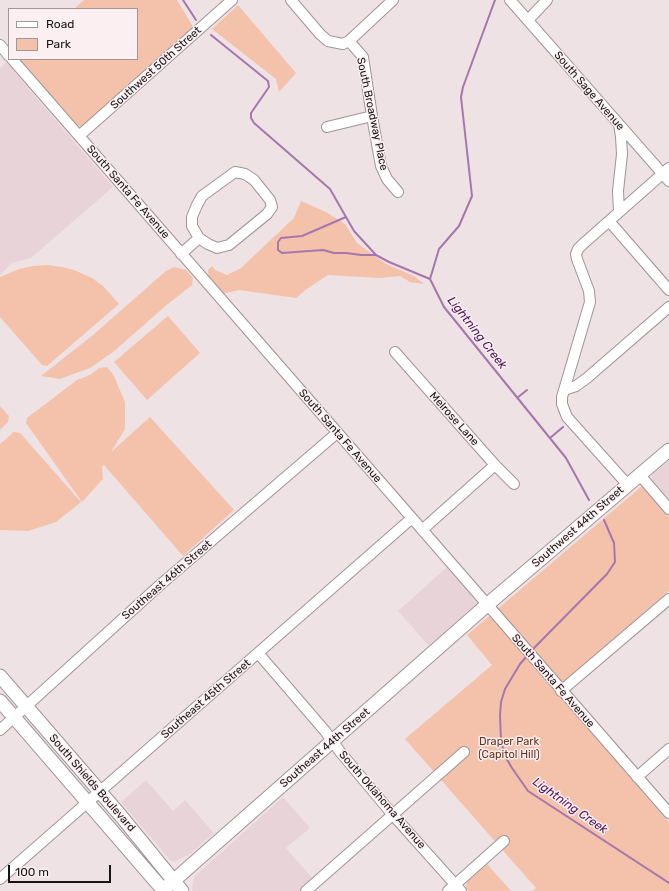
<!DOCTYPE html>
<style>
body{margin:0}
#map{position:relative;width:669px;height:891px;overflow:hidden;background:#eee2e5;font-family:Rubik,sans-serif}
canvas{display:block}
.legend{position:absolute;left:8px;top:8px;width:130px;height:52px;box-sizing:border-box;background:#fbeff2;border:1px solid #a0979a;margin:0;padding:5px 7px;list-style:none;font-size:12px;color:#181415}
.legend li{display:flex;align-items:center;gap:8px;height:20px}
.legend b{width:20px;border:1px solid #a0979a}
.scale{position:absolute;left:8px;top:865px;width:103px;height:18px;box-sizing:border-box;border:2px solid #181415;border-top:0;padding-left:5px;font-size:12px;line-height:14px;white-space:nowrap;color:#181415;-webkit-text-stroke:3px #fbeff2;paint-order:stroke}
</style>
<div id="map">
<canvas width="669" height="891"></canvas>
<ul class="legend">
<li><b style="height:5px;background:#fff"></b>Road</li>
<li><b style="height:11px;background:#f4c1ab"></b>Park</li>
</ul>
<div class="scale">100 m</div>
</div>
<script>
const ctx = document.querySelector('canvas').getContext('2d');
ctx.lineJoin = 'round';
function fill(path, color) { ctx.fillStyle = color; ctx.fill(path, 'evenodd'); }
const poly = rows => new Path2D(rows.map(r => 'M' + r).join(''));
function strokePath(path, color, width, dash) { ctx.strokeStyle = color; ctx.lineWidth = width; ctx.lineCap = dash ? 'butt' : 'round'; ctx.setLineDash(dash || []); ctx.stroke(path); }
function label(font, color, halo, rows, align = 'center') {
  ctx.font = font + ' Rubik,sans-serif'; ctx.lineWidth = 3; ctx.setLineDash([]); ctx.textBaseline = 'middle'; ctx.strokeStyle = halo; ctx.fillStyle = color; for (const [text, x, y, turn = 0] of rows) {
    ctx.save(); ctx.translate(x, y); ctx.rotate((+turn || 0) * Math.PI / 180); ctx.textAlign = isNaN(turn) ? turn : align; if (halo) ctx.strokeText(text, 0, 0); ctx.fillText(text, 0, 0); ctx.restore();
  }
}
fill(poly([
 [6,62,113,187,31,258,12,263,0,275,0,68],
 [669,461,669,500,652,481,652,474],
 [447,567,478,602,429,646,398,611],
 [146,780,173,811,185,800,214,833,190,854,174,862,170,860,121,802],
 [283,797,310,828,286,848,313,879,299,891,194,891,192,889,194,877]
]), '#e8d3d8');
fill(poly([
 [84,0,177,0,192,25,193,29,85,126,78,126,19,59,137,59,137,9,74,9],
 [238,5,296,73,279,92,276,79,212,29],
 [301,201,326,212,345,224,357,243,386,264,414,276,424,284,410,282,400,276,380,278,328,275,308,288,296,298,239,290,222,294,209,280,208,270,212,266,215,270,227,275,241,268,294,218],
 [48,265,62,267,74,270,92,278,103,286,119,304,47,366,42,365,0,317,0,277,19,269,33,266],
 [174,267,186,270,193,278,192,285,169,303,113,352,90,368,60,379,41,376,93,335,166,271],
 [168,316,200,353,147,400,114,362],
 [107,367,113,374,125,402,125,429,111,452,150,417,234,510,183,556,104,465,102,467,103,479,82,502,26,423,27,418,77,380,90,375,99,368],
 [0,406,9,416,8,422,0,430],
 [14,432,20,433,81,502,56,522,28,531,0,530,0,444],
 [642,486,669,517,669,591,555,690,669,822,669,891,532,891,536,888,405,739,492,665,467,635],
 [487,864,511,891,469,891,466,888,467,880]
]), '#f4c1ab');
strokePath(poly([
 [183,0,196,20],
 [495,0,463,87,461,97,472,196,459,226,439,249,430,279,444,307,566,458,589,500],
 [211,35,268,81,269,87,251,113,251,118,254,123,330,189,354,231,376,255,389,262,430,279],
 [346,217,302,236,281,238,278,242,278,250,282,253,323,250,334,253,346,253,361,255,376,255],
 [517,398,527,390],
 [550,438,563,427],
 [531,651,607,574,615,562,614,543,604,520],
 [527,656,520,664,505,689,501,702,500,715,501,741,505,756,512,768,528,791,669,883]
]), '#a577ac', 2);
const minor = poly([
 [291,0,320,34,328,41,343,44,349,41,393,0],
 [510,0,669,181],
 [528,20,547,0],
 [349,41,363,57,372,116,381,166,387,179,398,192],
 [0,45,9,56],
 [12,59,669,813],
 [619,124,621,137,622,154,618,191,619,212],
 [327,127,372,116],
 [79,136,232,0],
 [235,172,245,174,254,180,270,200,272,207,267,214,229,245,217,248,208,244,199,238,192,226,192,217,197,205,202,196,235,172],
 [609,221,669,290],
 [181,254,199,238],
 [395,352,495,465,514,484],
 [564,390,576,386,587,378,669,307],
 [639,474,669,509],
 [627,484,567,417,562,404,562,397,590,302,589,291,577,259,576,254,578,249,583,244,669,168],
 [422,530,495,465],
 [258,653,325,731,341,753,393,815,461,891],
 [561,691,669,599],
 [0,730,160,585,337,433],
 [637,777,669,749],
 [0,879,412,518],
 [306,891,464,752],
 [448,891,504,841]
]);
const major = poly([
 [0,676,121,816,182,891],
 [0,701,164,891],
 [162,891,488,604,669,450]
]);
strokePath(minor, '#9f9496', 12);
strokePath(major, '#9f9496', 15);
strokePath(minor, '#fff', 10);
strokePath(major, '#fff', 13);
label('11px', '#181415', '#fbeff2', [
 ["Southwest 50th Street",156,68,-42],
 ["South Sage Avenue",589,91,49],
 ["South Broadway Place",372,114,78],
 ["South Santa Fe Avenue",128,192,49],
 ["Melrose Lane",454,419,48],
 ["South Santa Fe Avenue",340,436,49],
 ["Southwest 44th Street",578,527,-41],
 ["Southeast 46th Street",167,580,-41],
 ["South Santa Fe Avenue",553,681,49],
 ["Southeast 45th Street",206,699,-41],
 ["Southeast 44th Street",325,748,-41],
 ["South Shields Boulevard",92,783,49],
 ["South Oklahoma Avenue",382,800,49]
]);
label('11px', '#6c3114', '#fbeff2', [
 ["Draper Park",509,742],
 ["(Capitol Hill)",509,755]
]);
label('italic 12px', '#4c1256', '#fbeff2', [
 ["Lightning Creek",477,333,52],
 ["Lightning Creek",570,806,35]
]);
</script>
